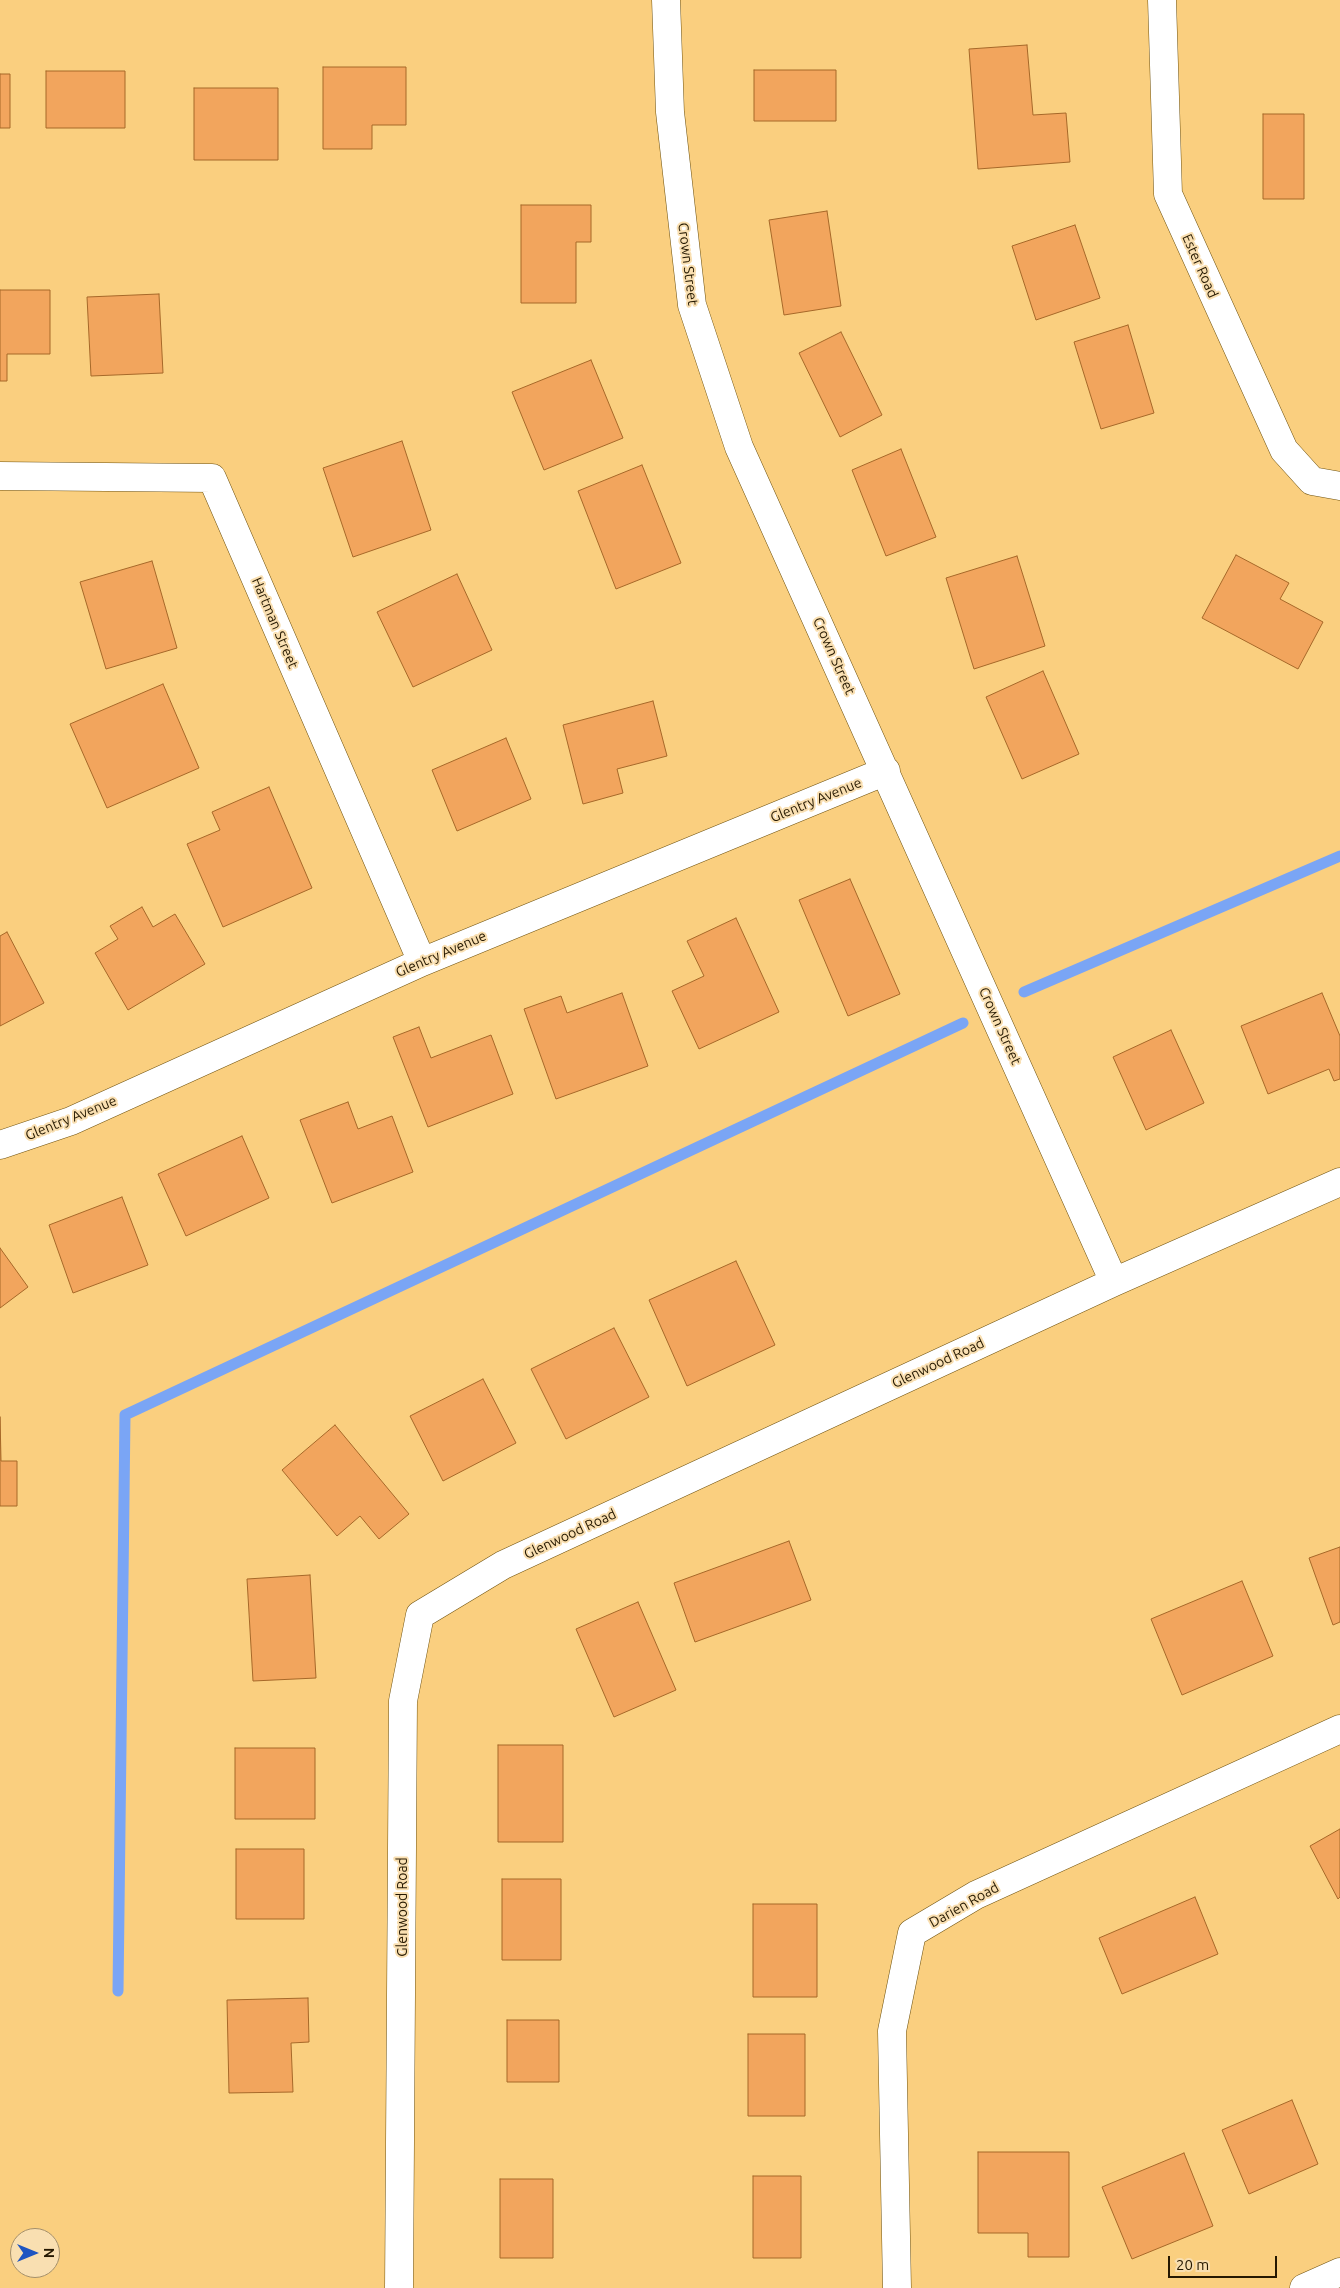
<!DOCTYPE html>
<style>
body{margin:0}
#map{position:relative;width:1340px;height:2288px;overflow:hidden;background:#facf7f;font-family:Ubuntu,sans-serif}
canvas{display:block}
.north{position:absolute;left:10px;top:2228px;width:50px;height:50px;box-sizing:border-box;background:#f9dfb1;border:1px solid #a48f6b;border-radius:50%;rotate:90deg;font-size:14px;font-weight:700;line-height:20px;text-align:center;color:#251801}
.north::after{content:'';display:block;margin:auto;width:18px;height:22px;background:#1f55c1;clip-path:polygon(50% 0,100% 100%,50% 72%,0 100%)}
.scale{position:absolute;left:1168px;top:2256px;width:109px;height:22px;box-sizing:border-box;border:2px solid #251801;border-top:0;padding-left:6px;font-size:15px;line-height:18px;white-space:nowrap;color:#251801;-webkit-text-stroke:4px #f9dfb1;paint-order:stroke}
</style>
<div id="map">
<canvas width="1340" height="2288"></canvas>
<div class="north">N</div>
<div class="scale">20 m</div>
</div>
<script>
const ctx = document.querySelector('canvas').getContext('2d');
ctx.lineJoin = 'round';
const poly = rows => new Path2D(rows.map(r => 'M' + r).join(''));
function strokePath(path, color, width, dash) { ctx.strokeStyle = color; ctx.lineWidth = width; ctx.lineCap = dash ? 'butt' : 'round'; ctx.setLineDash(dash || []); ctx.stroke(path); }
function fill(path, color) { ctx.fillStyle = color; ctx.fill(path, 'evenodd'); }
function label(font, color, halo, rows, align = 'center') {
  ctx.font = font + ' Ubuntu,sans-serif'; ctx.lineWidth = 4; ctx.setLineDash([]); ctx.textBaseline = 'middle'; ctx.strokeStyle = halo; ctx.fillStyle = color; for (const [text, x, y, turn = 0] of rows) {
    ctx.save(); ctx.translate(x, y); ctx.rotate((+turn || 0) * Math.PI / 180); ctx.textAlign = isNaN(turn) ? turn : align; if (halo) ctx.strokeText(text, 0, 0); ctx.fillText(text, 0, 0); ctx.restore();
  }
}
strokePath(poly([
 [1024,992,1340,856],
 [118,1991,125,1415,963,1023]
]), '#7aa5f5', 11);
const building = poly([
 [1027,45,1033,115,1066,113,1070,162,978,169,969,49,1027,45],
 [323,67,406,67,406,125,372,125,372,149,323,149,323,67],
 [754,70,836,70,836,121,754,121,754,70],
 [46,71,125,71,125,128,46,128,46,71],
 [0,74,10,74,10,128,0,128,0,74],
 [194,88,278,88,278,160,194,160,194,88],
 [1263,114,1304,114,1304,199,1263,199,1263,114],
 [521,205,591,205,591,242,576,242,576,303,521,303,521,205],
 [827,211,841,306,784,315,769,220,827,211],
 [1075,225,1100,298,1036,320,1012,246,1075,225],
 [0,290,50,290,50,354,7,354,7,381,0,381,0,290],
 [159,294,163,373,91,376,87,297,159,294],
 [1128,325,1154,413,1101,429,1074,342,1128,325],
 [841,332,882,415,840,437,799,353,841,332],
 [591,360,623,438,544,470,512,392,591,360],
 [402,441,431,530,353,557,323,468,402,441],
 [901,449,936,537,886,556,852,470,901,449],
 [642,465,681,563,616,589,578,491,642,465],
 [1236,555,1289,583,1280,599,1323,622,1298,669,1202,618,1236,555],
 [1017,556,1045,646,974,669,946,578,1017,556],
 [152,561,177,648,106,669,80,582,152,561],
 [457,574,492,650,413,687,377,612,457,574],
 [1043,671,1079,754,1022,779,986,697,1043,671],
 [163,684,199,768,107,808,70,724,163,684],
 [653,701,667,756,617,769,623,793,583,804,563,725,653,701],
 [506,738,531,799,457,831,432,770,506,738],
 [269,787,312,888,223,927,187,844,220,830,212,812,269,787],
 [850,879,900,994,848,1016,799,900,850,879],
 [142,907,153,927,175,914,205,964,128,1010,95,953,118,939,110,926,142,907],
 [736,918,779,1012,699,1049,672,991,704,976,687,941,736,918],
 [7,932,44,1003,0,1026,0,936,7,932],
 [622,993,648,1066,556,1099,524,1009,561,996,567,1013,622,993],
 [1322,993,1340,1036,1340,1079,1334,1081,1329,1069,1268,1094,1241,1026,1322,993],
 [419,1027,431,1058,491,1035,513,1094,428,1127,393,1037,419,1027],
 [1171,1030,1204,1103,1146,1130,1113,1057,1171,1030],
 [348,1102,358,1129,392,1116,413,1172,332,1203,300,1120,348,1102],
 [242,1136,269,1198,186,1236,158,1174,242,1136],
 [122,1197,148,1265,73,1293,49,1225,122,1197],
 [0,1248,28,1287,0,1308,0,1248],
 [736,1261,775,1345,687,1386,649,1300,736,1261],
 [614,1328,649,1397,566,1439,531,1369,614,1328],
 [483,1379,516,1443,443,1481,410,1416,483,1379],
 [0,1417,1,1461,17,1461,17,1506,0,1506,0,1417],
 [335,1425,409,1514,379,1539,360,1516,337,1536,282,1470,335,1425],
 [789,1541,811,1600,695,1642,674,1583,789,1541],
 [1340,1547,1340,1622,1333,1625,1309,1558,1340,1547],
 [310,1575,316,1678,253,1681,247,1579,310,1575],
 [1242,1581,1273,1656,1182,1695,1151,1619,1242,1581],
 [638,1602,676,1690,614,1717,576,1629,638,1602],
 [498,1745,563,1745,563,1842,498,1842,498,1745],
 [235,1748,315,1748,315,1819,235,1819,235,1748],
 [1340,1829,1340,1897,1338,1899,1310,1846,1340,1829],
 [236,1849,304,1849,304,1919,236,1919,236,1849],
 [502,1879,561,1879,561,1960,502,1960,502,1879],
 [1195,1897,1218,1954,1122,1994,1099,1938,1195,1897],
 [753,1904,817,1904,817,1997,753,1997,753,1904],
 [308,1998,309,2042,291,2043,293,2092,229,2093,227,2000,308,1998],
 [507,2020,559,2020,559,2082,507,2082,507,2020],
 [748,2034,805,2034,805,2116,748,2116,748,2034],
 [1292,2100,1318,2164,1249,2194,1222,2130,1292,2100],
 [978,2152,1069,2152,1069,2257,1028,2257,1028,2233,978,2233,978,2152],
 [1184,2153,1213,2226,1132,2259,1102,2187,1184,2153],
 [753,2176,801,2176,801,2258,753,2258,753,2176],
 [500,2179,553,2179,553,2258,500,2258,500,2179]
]);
fill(building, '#f2a55d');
strokePath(building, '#a66829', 1);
const street = poly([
 [666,0,670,112,692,305,739,447,1114,1282],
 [1162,0,1168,194,1284,450,1312,481,1340,486],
 [0,476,212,478,422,962],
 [0,1145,71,1121,422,962,886,771],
 [399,2288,403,1701,420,1615,503,1565,1114,1282,1340,1182],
 [897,2288,892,2031,912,1933,976,1895,1340,1729],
 [1304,2288,1340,2272]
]);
strokePath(street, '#705310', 29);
strokePath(street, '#fff', 28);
label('14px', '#251801', '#f9dfb1', [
 ["Crown Street",688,264,83],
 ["Ester Road",1200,266,66],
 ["Hartman Street",275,623,67],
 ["Crown Street",834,656,66],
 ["Glentry Avenue",816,800,-22],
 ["Glentry Avenue",441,954,-23],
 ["Crown Street",1000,1026,66],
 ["Glentry Avenue",71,1118,-22],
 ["Glenwood Road",938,1363,-25],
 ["Glenwood Road",570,1534,-25],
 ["Darien Road",964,1905,-29],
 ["Glenwood Road",402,1907,-90]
]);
</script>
